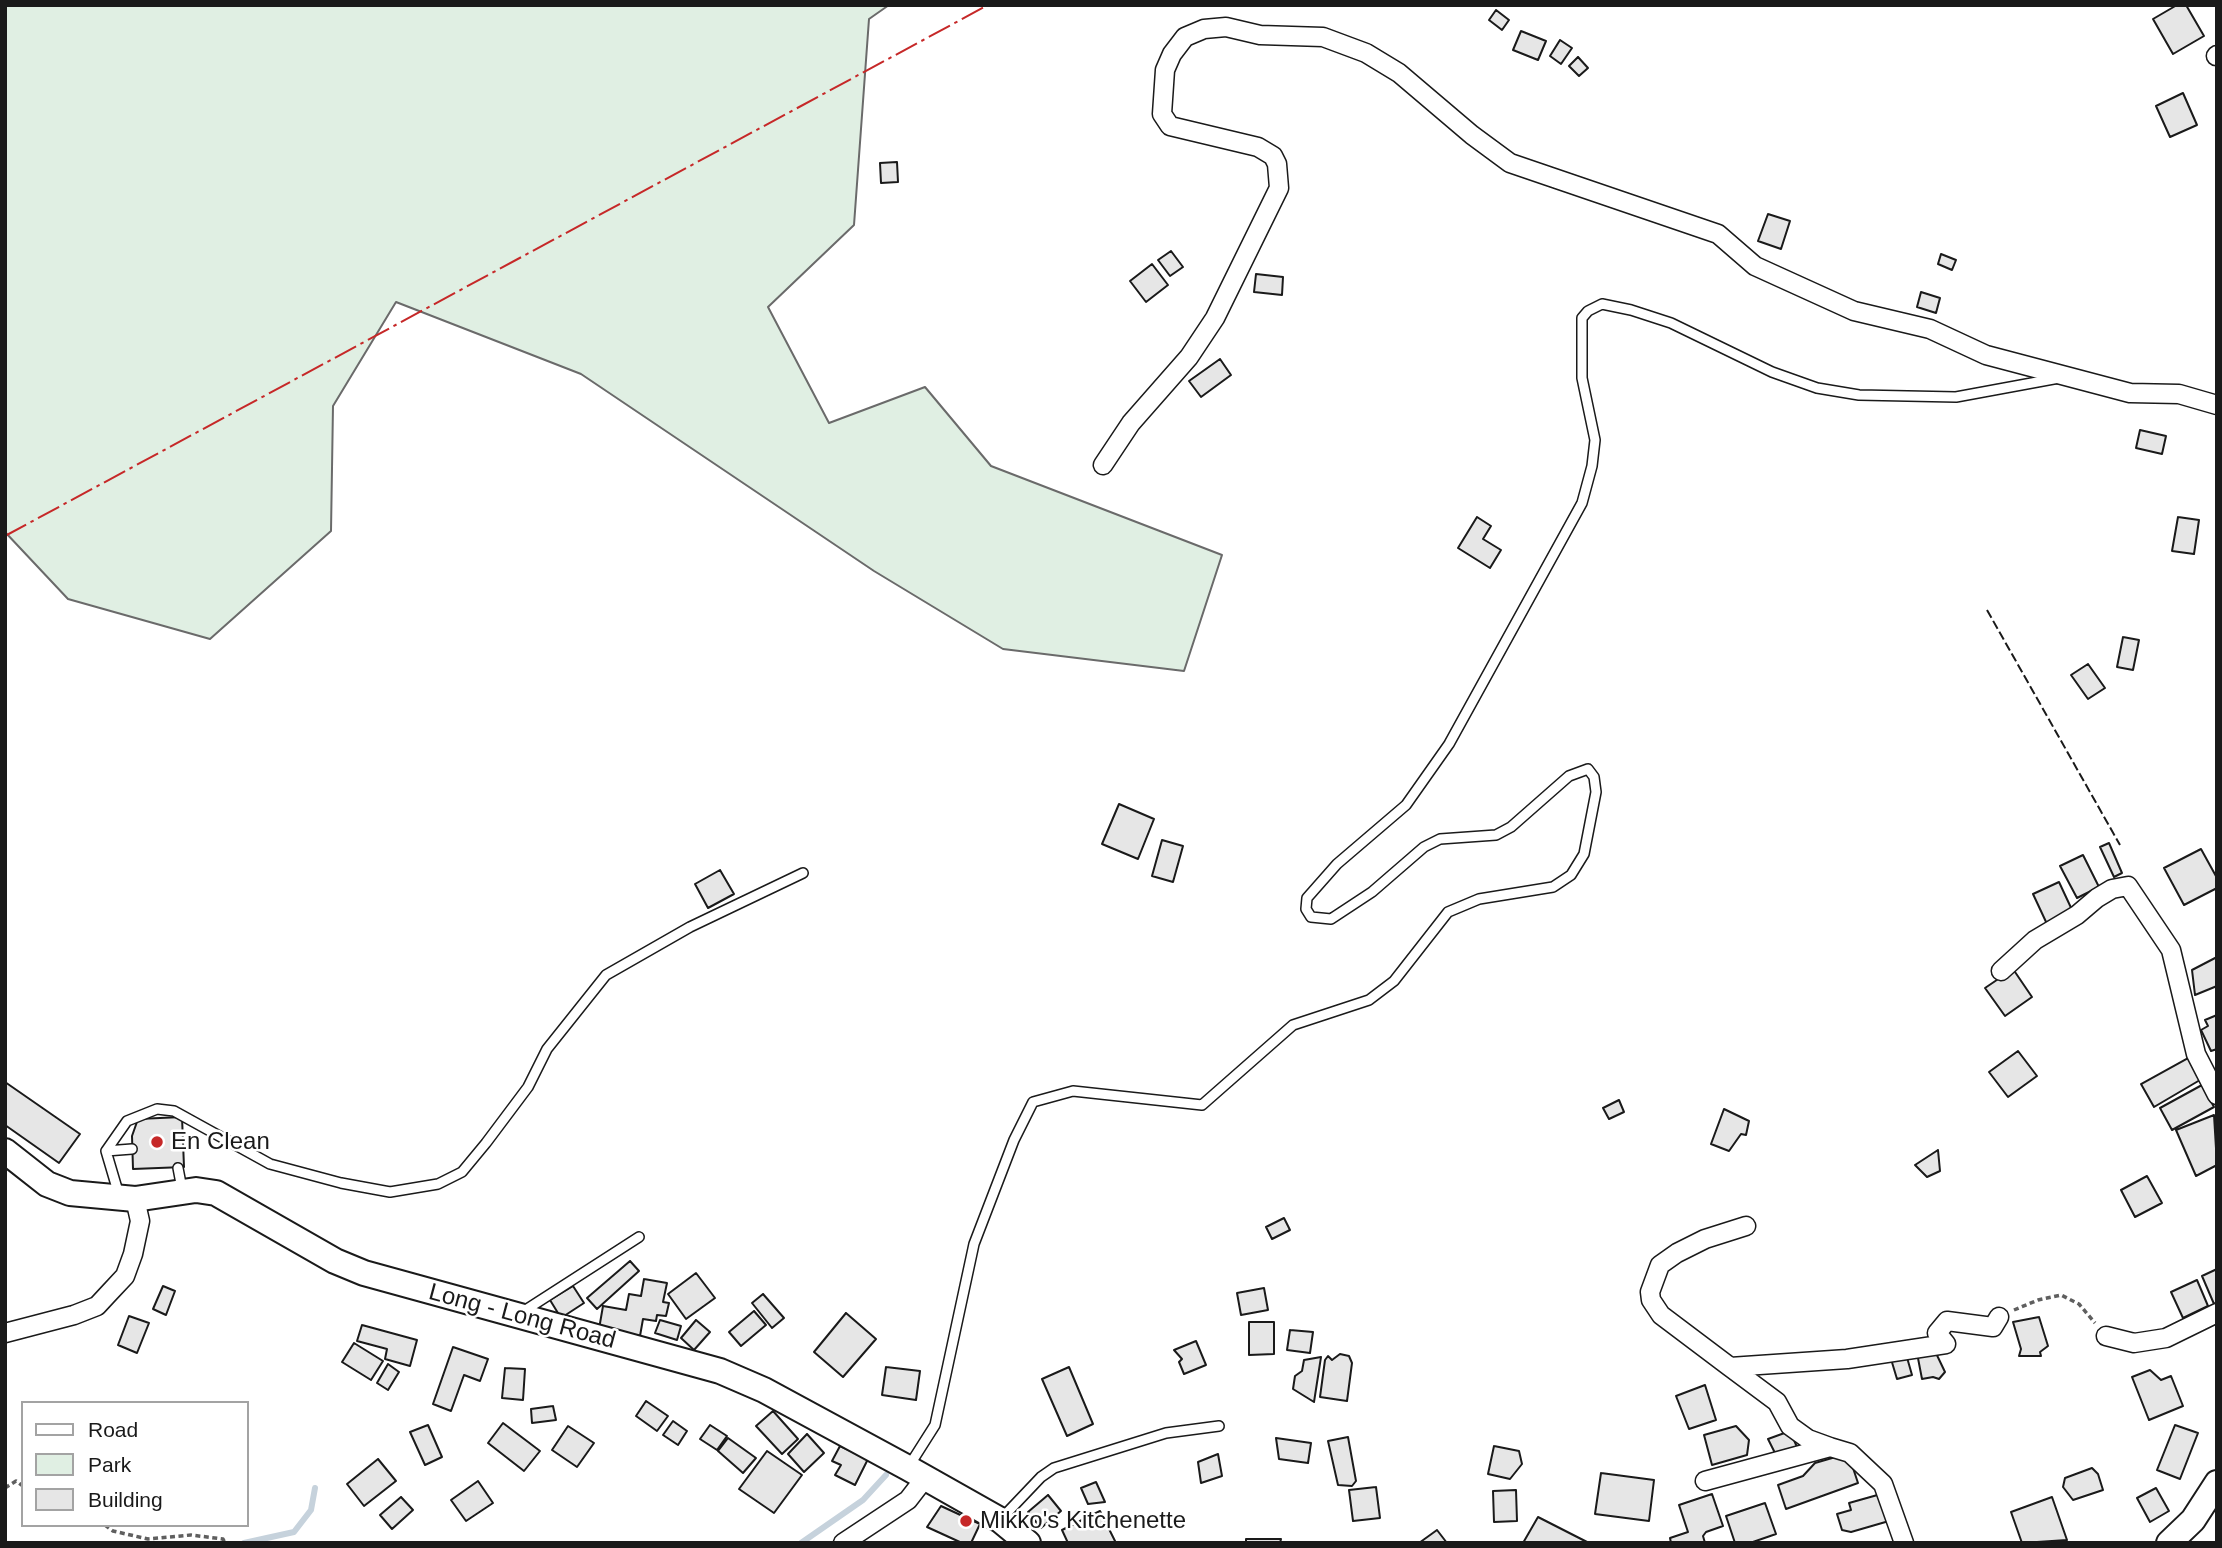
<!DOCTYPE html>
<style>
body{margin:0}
#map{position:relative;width:2222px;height:1548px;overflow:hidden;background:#fff;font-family:Arial,sans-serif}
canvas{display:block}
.frame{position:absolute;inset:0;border:7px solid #1a1a1a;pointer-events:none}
.legend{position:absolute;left:21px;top:1401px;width:228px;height:126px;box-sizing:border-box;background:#fff;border:2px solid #a3a3a3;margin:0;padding:9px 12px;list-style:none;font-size:21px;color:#1a1a1a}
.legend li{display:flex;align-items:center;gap:14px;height:35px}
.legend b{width:35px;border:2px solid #a3a3a3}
</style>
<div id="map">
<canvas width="2222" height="1548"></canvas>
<div class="frame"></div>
<ul class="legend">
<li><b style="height:9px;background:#fff"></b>Road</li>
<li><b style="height:19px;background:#e0efe3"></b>Park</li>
<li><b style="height:19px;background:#e6e6e6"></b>Building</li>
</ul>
</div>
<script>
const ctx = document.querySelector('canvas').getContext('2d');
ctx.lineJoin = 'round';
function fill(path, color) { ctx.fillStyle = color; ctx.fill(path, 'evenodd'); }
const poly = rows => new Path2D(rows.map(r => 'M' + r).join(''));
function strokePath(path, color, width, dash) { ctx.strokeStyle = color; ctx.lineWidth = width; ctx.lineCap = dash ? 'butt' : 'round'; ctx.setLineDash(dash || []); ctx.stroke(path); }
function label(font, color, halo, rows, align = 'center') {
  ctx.font = font + ' Arial,sans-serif'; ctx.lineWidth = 5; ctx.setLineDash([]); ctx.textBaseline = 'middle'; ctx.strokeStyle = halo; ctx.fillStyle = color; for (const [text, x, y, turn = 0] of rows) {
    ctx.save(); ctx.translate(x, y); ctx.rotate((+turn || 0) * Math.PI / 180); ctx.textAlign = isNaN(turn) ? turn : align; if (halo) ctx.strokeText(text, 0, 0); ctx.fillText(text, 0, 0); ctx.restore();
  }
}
const green = poly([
 [5,5,889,5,869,19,854,225,768,307,829,423,925,387,991,466,1222,555,1184,671,1003,649,874,571,581,374,396,302,333,406,331,531,210,639,68,599,5,532,5,5]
]);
fill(green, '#e0efe3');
strokePath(green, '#6a6a6a', 2);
strokePath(poly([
 [244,1543,294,1532,311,1510,315,1488],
 [801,1543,863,1500,886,1475]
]), '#c6d2dc', 6);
const building = poly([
 [2177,5,2186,5,2204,36,2173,54,2153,19,2177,5],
 [1496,10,1509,20,1502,30,1489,20,1496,10],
 [1521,31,1546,41,1538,60,1513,50,1521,31],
 [1560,40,1572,48,1561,64,1550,56,1560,40],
 [1578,57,1588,68,1579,76,1569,66,1578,57],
 [2183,93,2197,125,2170,137,2156,106,2183,93],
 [897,162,898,182,881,183,880,163,897,162],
 [1768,214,1790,221,1781,249,1758,241,1768,214],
 [1171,251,1183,267,1170,276,1158,260,1171,251],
 [1941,254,1956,260,1952,270,1938,264,1941,254],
 [1152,264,1168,285,1146,302,1130,281,1152,264],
 [1256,274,1283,277,1282,295,1254,292,1256,274],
 [1921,292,1940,298,1936,313,1917,307,1921,292],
 [1220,359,1231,375,1201,397,1189,381,1220,359],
 [2140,430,2166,436,2162,454,2136,448,2140,430],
 [1477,517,1491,526,1483,539,1501,550,1490,568,1458,548,1477,517],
 [2178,517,2199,520,2194,554,2172,551,2178,517],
 [2123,637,2139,640,2133,670,2117,667,2123,637],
 [2088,664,2105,688,2088,699,2071,675,2088,664],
 [1119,804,1154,819,1138,859,1102,844,1119,804],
 [1162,840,1183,846,1173,882,1152,876,1162,840],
 [2109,843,2122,873,2114,877,2100,847,2109,843],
 [2201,849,2217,878,2217,888,2184,905,2164,868,2201,849],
 [2083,855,2099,887,2077,898,2060,866,2083,855],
 [720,870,734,894,708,908,695,884,720,870],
 [2059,882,2073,912,2047,924,2033,894,2059,882],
 [2217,957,2217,986,2195,995,2192,970,2217,957],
 [2013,969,2032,997,2005,1016,1985,988,2013,969],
 [2217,1015,2217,1049,2211,1051,2201,1030,2208,1026,2205,1020,2217,1015],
 [2018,1051,2037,1076,2008,1097,1989,1072,2018,1051],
 [2188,1058,2200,1080,2154,1107,2141,1084,2188,1058],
 [5,1082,80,1134,59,1163,5,1125,5,1082],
 [2202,1085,2214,1107,2172,1130,2160,1108,2202,1085],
 [1619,1100,1624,1112,1609,1119,1603,1108,1619,1100],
 [1724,1109,1749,1121,1746,1135,1741,1134,1729,1151,1711,1144,1724,1109],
 [2214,1115,2217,1165,2196,1176,2176,1130,2214,1115],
 [182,1117,184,1167,133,1169,132,1136,138,1119,182,1117],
 [1938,1150,1940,1171,1927,1177,1915,1165,1938,1150],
 [2147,1176,2162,1203,2135,1217,2121,1190,2147,1176],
 [1284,1218,1290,1230,1272,1239,1266,1227,1284,1218],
 [630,1261,639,1271,597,1309,587,1298,630,1261],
 [2217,1269,2217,1302,2214,1304,2202,1276,2217,1269],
 [696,1273,715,1298,686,1319,668,1294,696,1273],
 [644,1279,667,1283,663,1302,669,1303,666,1316,657,1315,656,1321,643,1319,640,1336,599,1329,603,1306,626,1310,629,1294,641,1296,644,1279],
 [2197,1280,2208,1306,2183,1318,2171,1292,2197,1280],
 [163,1286,175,1291,166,1315,153,1309,163,1286],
 [573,1286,584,1303,561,1318,550,1300,573,1286],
 [1264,1288,1268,1310,1241,1315,1237,1293,1264,1288],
 [763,1294,784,1318,772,1328,752,1303,763,1294],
 [754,1311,766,1325,741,1346,729,1332,754,1311],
 [846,1313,876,1339,843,1377,814,1352,846,1313],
 [129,1316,149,1323,137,1353,118,1345,129,1316],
 [2039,1317,2048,1346,2040,1352,2041,1356,2019,1356,2021,1349,2013,1322,2039,1317],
 [660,1320,681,1326,677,1340,655,1333,660,1320],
 [696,1320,710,1332,694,1350,681,1338,696,1320],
 [1249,1322,1274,1322,1274,1354,1249,1355,1249,1322],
 [362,1325,417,1340,410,1366,385,1359,387,1349,357,1341,362,1325],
 [1290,1330,1313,1332,1310,1353,1287,1350,1290,1330],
 [1196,1341,1206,1365,1184,1374,1179,1362,1182,1359,1174,1350,1196,1341],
 [354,1343,383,1361,371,1380,342,1362,354,1343],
 [453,1347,488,1359,480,1381,464,1375,451,1411,433,1404,453,1347],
 [1934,1349,1945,1372,1939,1379,1933,1377,1922,1379,1917,1353,1934,1349],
 [1340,1354,1349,1356,1352,1363,1347,1401,1320,1397,1325,1360,1328,1356,1332,1360,1340,1354],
 [1906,1354,1912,1375,1897,1379,1891,1359,1906,1354],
 [1321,1357,1314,1402,1293,1389,1295,1376,1302,1371,1304,1360,1321,1357],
 [388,1364,399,1372,388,1390,377,1383,388,1364],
 [886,1367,920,1371,916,1400,882,1395,886,1367],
 [1069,1367,1093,1424,1067,1436,1042,1379,1069,1367],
 [505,1368,525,1369,523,1400,502,1398,505,1368],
 [2150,1370,2161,1380,2171,1376,2183,1406,2149,1420,2132,1377,2150,1370],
 [1705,1385,1716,1420,1689,1429,1676,1396,1705,1385],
 [646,1401,668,1416,657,1431,636,1416,646,1401],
 [553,1406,556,1420,532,1423,531,1409,553,1406],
 [773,1411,798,1439,782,1454,756,1426,773,1411],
 [673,1421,687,1431,678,1445,663,1435,673,1421],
 [503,1423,540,1451,524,1471,488,1443,503,1423],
 [428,1425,442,1457,425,1465,410,1432,428,1425],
 [710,1425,727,1436,717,1450,700,1439,710,1425],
 [2175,1425,2198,1433,2180,1479,2157,1470,2175,1425],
 [568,1426,594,1443,577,1467,552,1450,568,1426],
 [1736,1426,1749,1440,1747,1455,1712,1465,1704,1435,1736,1426],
 [1790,1431,1797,1447,1775,1453,1768,1439,1790,1431],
 [807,1434,824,1453,804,1472,788,1454,807,1434],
 [1348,1437,1356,1481,1352,1486,1338,1485,1328,1441,1348,1437],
 [728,1438,756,1458,743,1473,718,1451,728,1438],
 [1276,1438,1311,1443,1308,1463,1279,1459,1276,1438],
 [840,1446,868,1459,855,1485,835,1475,841,1465,832,1461,840,1446],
 [1494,1446,1519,1451,1522,1464,1510,1479,1488,1474,1494,1446],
 [767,1451,802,1475,774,1513,739,1489,767,1451],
 [1218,1454,1222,1476,1201,1483,1198,1462,1218,1454],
 [1839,1456,1851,1462,1858,1483,1786,1509,1778,1485,1803,1476,1815,1463,1839,1456],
 [378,1459,396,1481,364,1506,347,1484,378,1459],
 [2092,1468,2098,1474,2103,1490,2073,1500,2063,1487,2065,1478,2092,1468],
 [1601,1473,1654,1480,1649,1521,1595,1514,1601,1473],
 [478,1481,493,1503,466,1521,451,1500,478,1481],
 [1096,1482,1105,1502,1088,1504,1081,1488,1096,1482],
 [1376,1487,1380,1518,1353,1521,1349,1490,1376,1487],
 [2156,1488,2169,1511,2150,1522,2137,1498,2156,1488],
 [1516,1490,1517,1521,1494,1522,1493,1491,1516,1490],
 [1712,1494,1723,1526,1706,1532,1703,1536,1705,1543,1671,1543,1670,1538,1688,1532,1679,1505,1712,1494],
 [1881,1494,1889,1521,1851,1532,1842,1530,1837,1514,1851,1510,1849,1503,1881,1494],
 [1048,1495,1061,1511,1041,1528,1028,1512,1048,1495],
 [401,1497,413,1510,392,1529,380,1515,401,1497],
 [2052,1497,2067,1540,2022,1543,2011,1512,2052,1497],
 [1765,1503,1776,1534,1750,1543,1735,1543,1726,1516,1765,1503],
 [941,1506,980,1524,971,1543,962,1543,927,1527,941,1506],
 [1100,1511,1116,1543,1068,1543,1062,1530,1100,1511],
 [1538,1517,1589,1543,1523,1543,1538,1517],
 [1437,1530,1447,1543,1419,1543,1437,1530],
 [1246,1539,1281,1539,1280,1543,1246,1543,1246,1539]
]);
fill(building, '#e6e6e6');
strokePath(building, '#1a1a1a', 2);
const service = poly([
 [106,1151,132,1149],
 [178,1168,182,1189],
 [119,1195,106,1151,127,1121,157,1109,174,1111,270,1164,341,1183,390,1192,438,1184,462,1172,486,1143,528,1087,547,1049,606,975,690,927,803,873],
 [524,1311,639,1237],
 [909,1466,935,1425,974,1244,1014,1140,1033,1102,1073,1091,1202,1105,1293,1025,1369,1000,1394,981,1448,912,1479,899,1553,887,1571,875,1584,854,1596,792,1594,777,1588,769,1569,776,1511,827,1496,835,1440,839,1424,847,1372,892,1331,919,1311,917,1306,909,1307,898,1337,864,1406,805,1449,744,1582,503,1592,466,1595,440,1582,378,1582,318,1588,311,1602,304,1631,310,1671,323,1772,372,1817,388,1859,395,1956,397,2059,378],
 [1002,1518,1041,1477,1054,1468,1166,1433,1219,1426]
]);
const minor = poly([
 [2216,56,2217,55],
 [1103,465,1131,423,1189,357,1215,318,1279,188,1277,164,1273,156,1258,147,1170,126,1162,114,1165,70,1172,54,1185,37,1204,29,1226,27,1260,35,1323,37,1366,53,1399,73,1472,135,1510,163,1718,234,1755,266,1854,311,1930,329,1986,355,2130,393,2179,394,2217,405],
 [2001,971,2035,940,2077,915,2097,898,2112,889,2128,886,2171,950,2196,1054,2217,1095],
 [5,1333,74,1315,97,1306,110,1292,125,1276,133,1254,140,1221,135,1199],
 [2106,1336,2134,1343,2166,1338,2217,1313],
 [1730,1367,1661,1315,1651,1300,1650,1292,1660,1265,1677,1253,1705,1239,1746,1226],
 [1830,1447,1808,1439,1790,1426,1777,1402,1730,1367,1847,1359,1946,1344,1937,1333,1947,1321,1993,1327,1999,1317],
 [1705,1481,1830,1447,1850,1453,1883,1484,1904,1543],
 [843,1543,908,1500,925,1478]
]);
const secondary = poly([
 [5,1151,47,1184,70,1193,135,1199,196,1190,216,1193,335,1261,364,1273,720,1371,764,1390,908,1468,1000,1520,1028,1543],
 [2169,1543,2193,1520,2217,1483]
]);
strokePath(service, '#1a1a1a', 12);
strokePath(minor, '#1a1a1a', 21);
strokePath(secondary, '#1a1a1a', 28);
strokePath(poly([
 [2014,1310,2038,1300,2061,1295,2079,1304,2095,1323],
 [5,1488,16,1481,23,1486],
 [105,1525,113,1531,148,1539,191,1535,223,1539,225,1543]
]), '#5f5f5f', 3.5, [5, 3.5]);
strokePath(service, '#fff', 9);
strokePath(minor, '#fff', 18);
strokePath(secondary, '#fff', 24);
strokePath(poly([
 [1987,610,2120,845]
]), '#1a1a1a', 2, [9, 3.5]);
strokePath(poly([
 [5,536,988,5]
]), '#c62828', 2, [24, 5, 3.5, 5]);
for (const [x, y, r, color] of [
 [157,1142,7,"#c62828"],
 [966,1521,7,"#c62828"]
]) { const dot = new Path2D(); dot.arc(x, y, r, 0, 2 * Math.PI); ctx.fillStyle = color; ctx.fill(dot); strokePath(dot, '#fff', 2.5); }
label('24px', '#1a1a1a', '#fff', [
 ["En Clean",171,1142],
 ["Mikko's Kitchenette",980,1521]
], 'left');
label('24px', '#1a1a1a', '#fff', [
 ["Long - Long Road",522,1317,15]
]);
</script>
